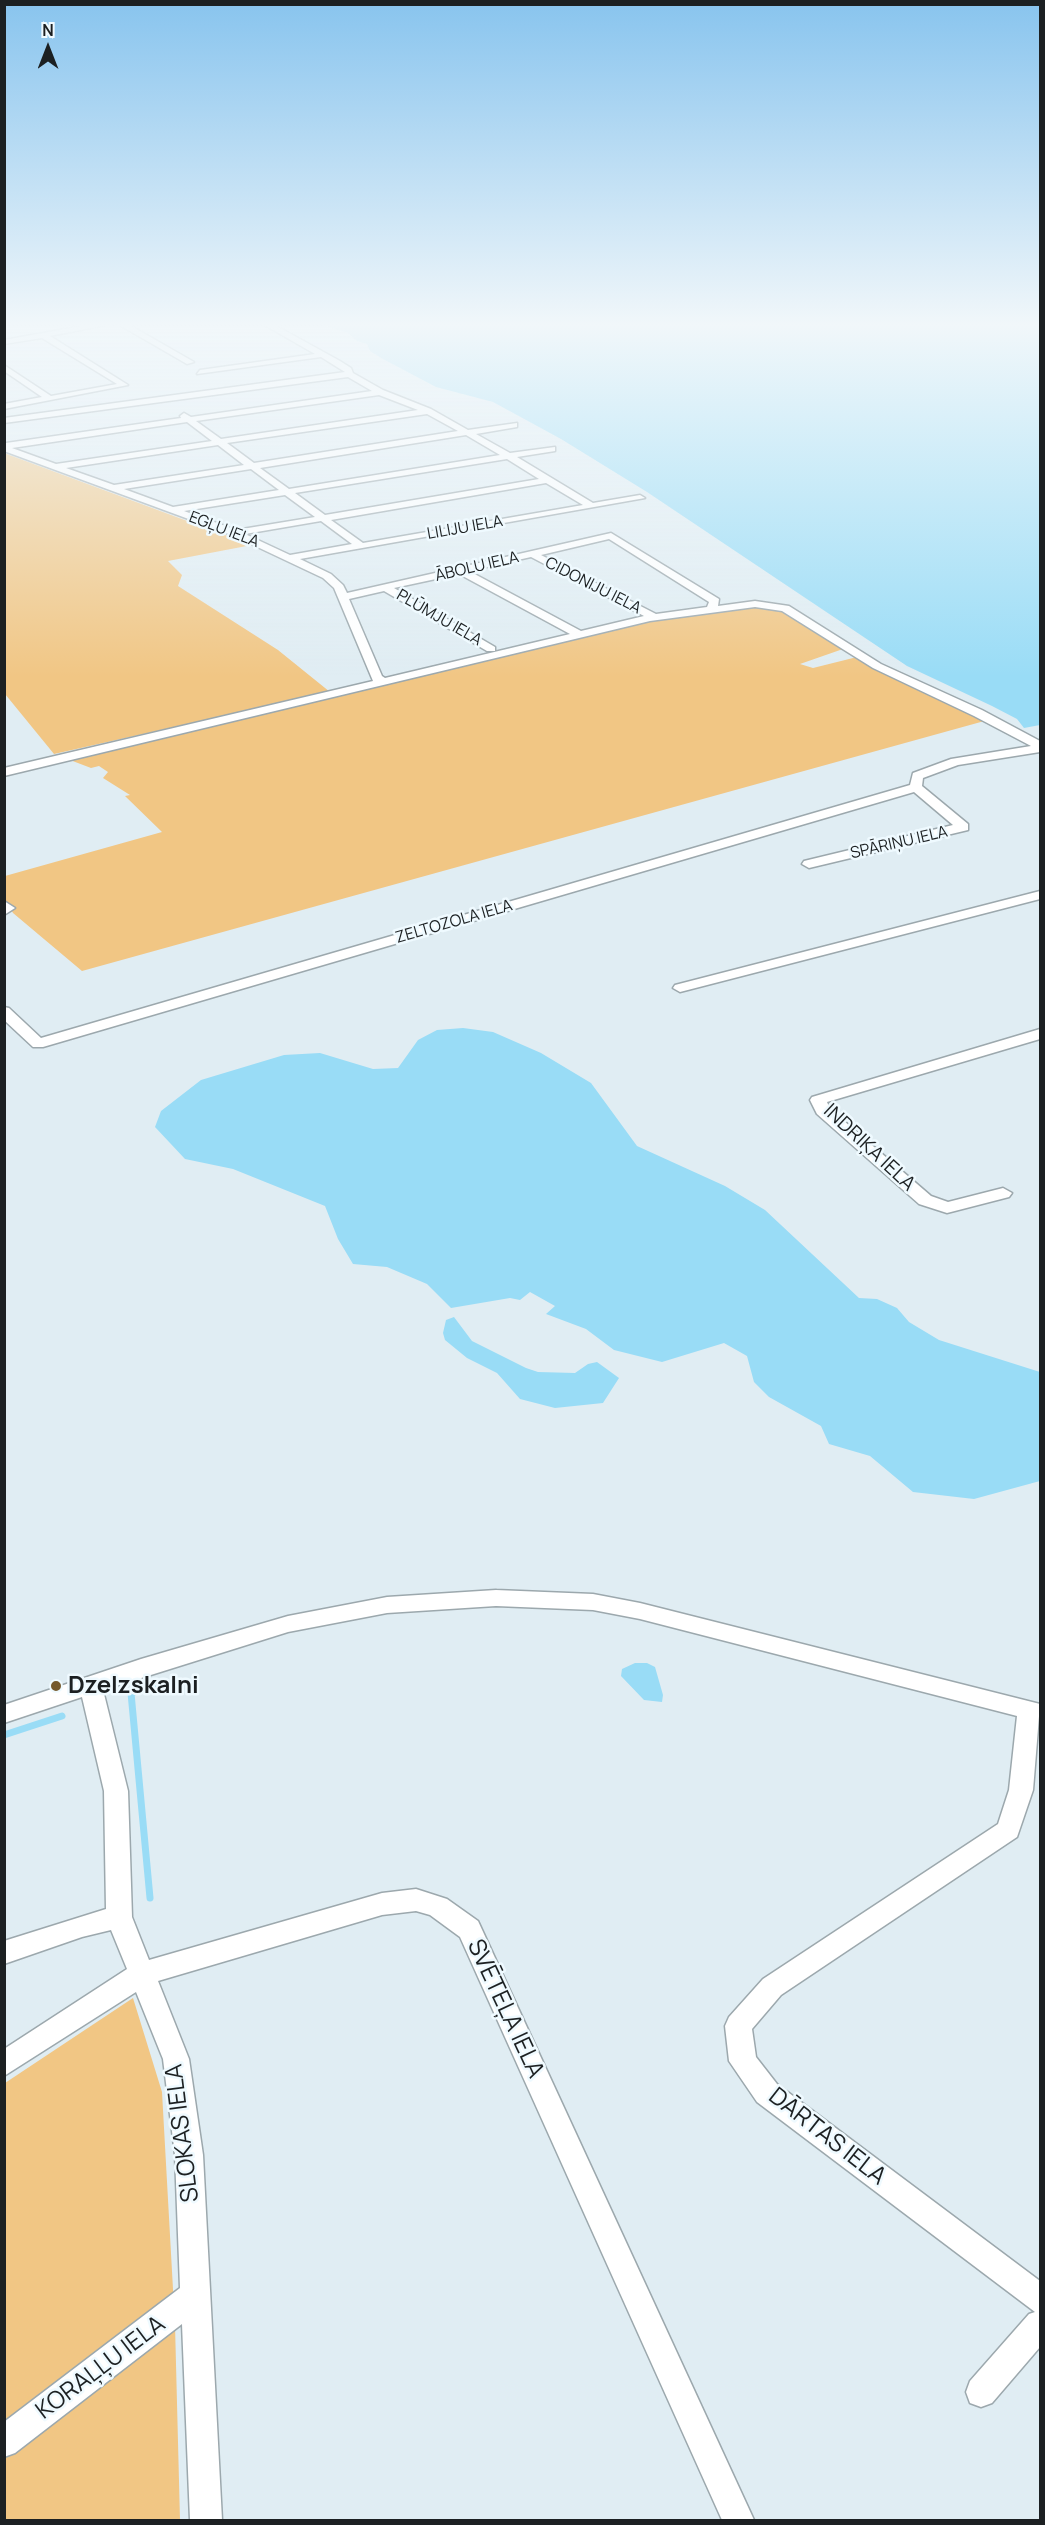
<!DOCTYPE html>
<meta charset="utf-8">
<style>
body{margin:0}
#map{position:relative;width:1045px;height:2525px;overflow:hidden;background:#e0edf3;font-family:Manrope,sans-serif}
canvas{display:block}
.frame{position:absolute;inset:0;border:6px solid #1c2022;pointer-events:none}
.north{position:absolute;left:18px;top:18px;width:60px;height:60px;-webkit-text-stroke:4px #effaff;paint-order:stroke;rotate:0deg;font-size:16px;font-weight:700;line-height:24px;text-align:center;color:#1c2022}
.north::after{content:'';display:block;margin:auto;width:21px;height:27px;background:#1c2022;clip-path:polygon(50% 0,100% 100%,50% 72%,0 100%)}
</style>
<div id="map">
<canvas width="1045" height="2525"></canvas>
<div class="frame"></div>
<div class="north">N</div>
</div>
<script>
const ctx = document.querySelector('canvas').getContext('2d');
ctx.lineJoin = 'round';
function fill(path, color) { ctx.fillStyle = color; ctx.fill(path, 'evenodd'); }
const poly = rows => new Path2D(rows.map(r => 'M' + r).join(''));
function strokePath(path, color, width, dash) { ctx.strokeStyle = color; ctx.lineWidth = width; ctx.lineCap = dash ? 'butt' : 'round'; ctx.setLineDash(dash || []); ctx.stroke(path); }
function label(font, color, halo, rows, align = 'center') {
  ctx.font = font + ' Manrope,sans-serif'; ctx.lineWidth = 5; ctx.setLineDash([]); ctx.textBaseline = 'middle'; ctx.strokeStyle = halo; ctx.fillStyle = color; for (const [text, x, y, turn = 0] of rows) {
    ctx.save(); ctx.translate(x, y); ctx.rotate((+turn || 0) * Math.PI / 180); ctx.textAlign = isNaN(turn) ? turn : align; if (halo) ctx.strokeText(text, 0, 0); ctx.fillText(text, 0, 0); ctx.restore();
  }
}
fill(poly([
 [4,453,252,545,168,561,182,575,178,586,278,650,330,692,54,754,5,694],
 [754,606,787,611,843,649,800,664,813,668,857,657,988,720,82,971,13,913,5,899,5,876,162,832,125,796,130,795,103,778,108,772,99,766,91,768,70,760,683,614],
 [133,1998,162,2092,175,2325,180,2520,5,2520,5,2083]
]), '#f1c684');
fill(poly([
 [317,323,1040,323,1040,725,1024,728,1017,719,992,706,907,666,647,492,561,439,493,402,436,387,381,358,370,351,367,344,357,341,348,333],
 [463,1028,493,1032,541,1053,591,1083,637,1146,725,1186,765,1210,859,1298,877,1299,897,1308,909,1322,939,1340,1040,1372,1040,1481,974,1499,913,1492,870,1456,829,1444,821,1426,769,1397,754,1382,747,1356,724,1343,662,1362,614,1350,586,1329,546,1314,555,1306,530,1292,520,1300,510,1298,451,1308,427,1284,387,1267,353,1264,338,1239,325,1206,233,1169,185,1159,155,1127,161,1111,201,1080,284,1055,320,1053,373,1069,398,1068,418,1040,437,1030],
 [454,1317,472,1341,526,1368,538,1372,575,1373,588,1364,597,1362,619,1378,603,1403,555,1408,520,1399,497,1373,467,1358,445,1340,443,1333,446,1320],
 [635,1663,647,1663,655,1667,663,1695,662,1702,644,1700,621,1676,622,1669]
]), '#99dcf6');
strokePath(poly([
 [4,1735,62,1716],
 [150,1898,131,1693,165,1683]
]), '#99dcf6', 7);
const street = poly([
 [99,323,126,323,194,362,187,364,116,323,50,336,128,385,4,409,4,404,42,397,4,371,4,365,51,396,117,384,42,338,4,344,4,340,99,323],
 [261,323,271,323,340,361,351,368,353,373,383,390,431,409,468,430,517,423,517,427,476,434,510,453,555,447,555,451,517,457,593,503,640,495,645,498,300,559,331,574,343,585,347,593,611,533,719,599,718,606,755,601,789,606,881,664,982,710,1040,741,1040,752,958,765,923,778,922,786,968,824,968,830,809,868,802,864,804,861,953,825,914,792,43,1047,33,1047,4,1020,4,1007,9,1008,41,1038,910,785,913,773,951,759,1031,746,974,716,873,668,782,611,755,607,650,621,4,776,4,768,373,681,334,588,323,578,232,535,4,451,6,443,181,418,180,416,184,413,191,417,372,391,348,377,4,423,4,418,345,372,321,357,197,374,200,370,315,354,261,323],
 [379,395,418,410,221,439,196,421,379,395],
 [427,414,458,431,254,463,227,443,427,414],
 [187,422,212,441,56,464,12,448,187,422],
 [466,435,500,455,289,489,260,468,466,435],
 [218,445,244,465,114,485,66,468,218,445],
 [507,459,539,479,325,515,295,493,507,459],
 [251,469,279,490,173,507,124,489,251,469],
 [546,483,583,505,363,543,331,520,546,483],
 [285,495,315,517,236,530,184,511,285,495],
 [321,521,352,544,290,555,245,534,321,521],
 [609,539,709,602,707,607,656,614,541,555,609,539],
 [531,557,644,616,581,631,469,571,531,557],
 [459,574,570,634,385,678,382,676,349,599,384,591,487,651,495,651,495,647,394,588,459,574],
 [1040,891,1040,899,680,992,673,988,675,985,1040,891],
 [4,901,15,908,4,915,4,901],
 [1040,1029,1040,1039,827,1102,830,1109,931,1196,948,1202,1003,1188,1012,1193,1009,1197,947,1213,919,1204,817,1114,810,1100,812,1097,1040,1029],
 [496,1590,593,1594,640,1603,1040,1704,1033,1790,1017,1837,781,1995,752,2029,756,2057,777,2084,1040,2281,1040,2347,992,2403,981,2407,970,2403,966,2392,970,2381,1029,2314,1035,2312,757,2102,729,2061,725,2026,729,2017,763,1979,998,1824,1009,1790,1017,1716,640,1619,593,1610,496,1606,387,1613,288,1632,103,1690,128,1791,132,1917,149,1960,382,1893,416,1889,447,1899,478,1921,754,2520,722,2520,460,1937,430,1915,416,1911,382,1915,158,1981,189,2059,203,2155,222,2520,190,2520,182,2324,15,2453,4,2457,4,2422,180,2288,175,2155,163,2059,136,1992,4,2076,4,2049,127,1969,111,1930,82,1937,4,1964,4,1941,106,1909,104,1791,82,1697,4,1723,4,1705,141,1659,288,1616,387,1597,496,1590]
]);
strokePath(street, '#9ca8ad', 3);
fill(street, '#fff');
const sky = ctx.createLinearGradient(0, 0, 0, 677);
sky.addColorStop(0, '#88c4ee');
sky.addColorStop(0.48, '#f1f7fa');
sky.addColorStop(1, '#f1f7fa00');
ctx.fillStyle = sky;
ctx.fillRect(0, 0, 1045, 677);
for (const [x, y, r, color] of [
 [56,1686,6,"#75592c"]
]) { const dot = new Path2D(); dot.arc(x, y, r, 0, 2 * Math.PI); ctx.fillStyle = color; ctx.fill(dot); strokePath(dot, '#effaff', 2); }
label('16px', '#1c2022', '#effaff', [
 ["LILIJU IELA",465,528,-10],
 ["EGĻU IELA",224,530,21],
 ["ĀBOLU IELA",477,567,-13],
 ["CIDONIJU IELA",593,586,27],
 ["PLŪMJU IELA",439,618,30],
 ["SPĀRIŅU IELA",899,843,-13],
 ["ZELTOZOLA IELA",454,922,-16]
]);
label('20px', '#1c2022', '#effaff', [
 ["INDRIĶA IELA",869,1148,43]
]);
label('bold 24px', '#1c2022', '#effaff', [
 ["Dzelzskalni",68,1686]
], 'left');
label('24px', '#1c2022', '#effaff', [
 ["SVĒTEĻA IELA",505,2009,65],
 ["SLOKAS IELA",183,2133,-97],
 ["DĀRTAS IELA",827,2137,38],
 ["KORAĻĻU IELA",101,2368,-37]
]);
</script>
